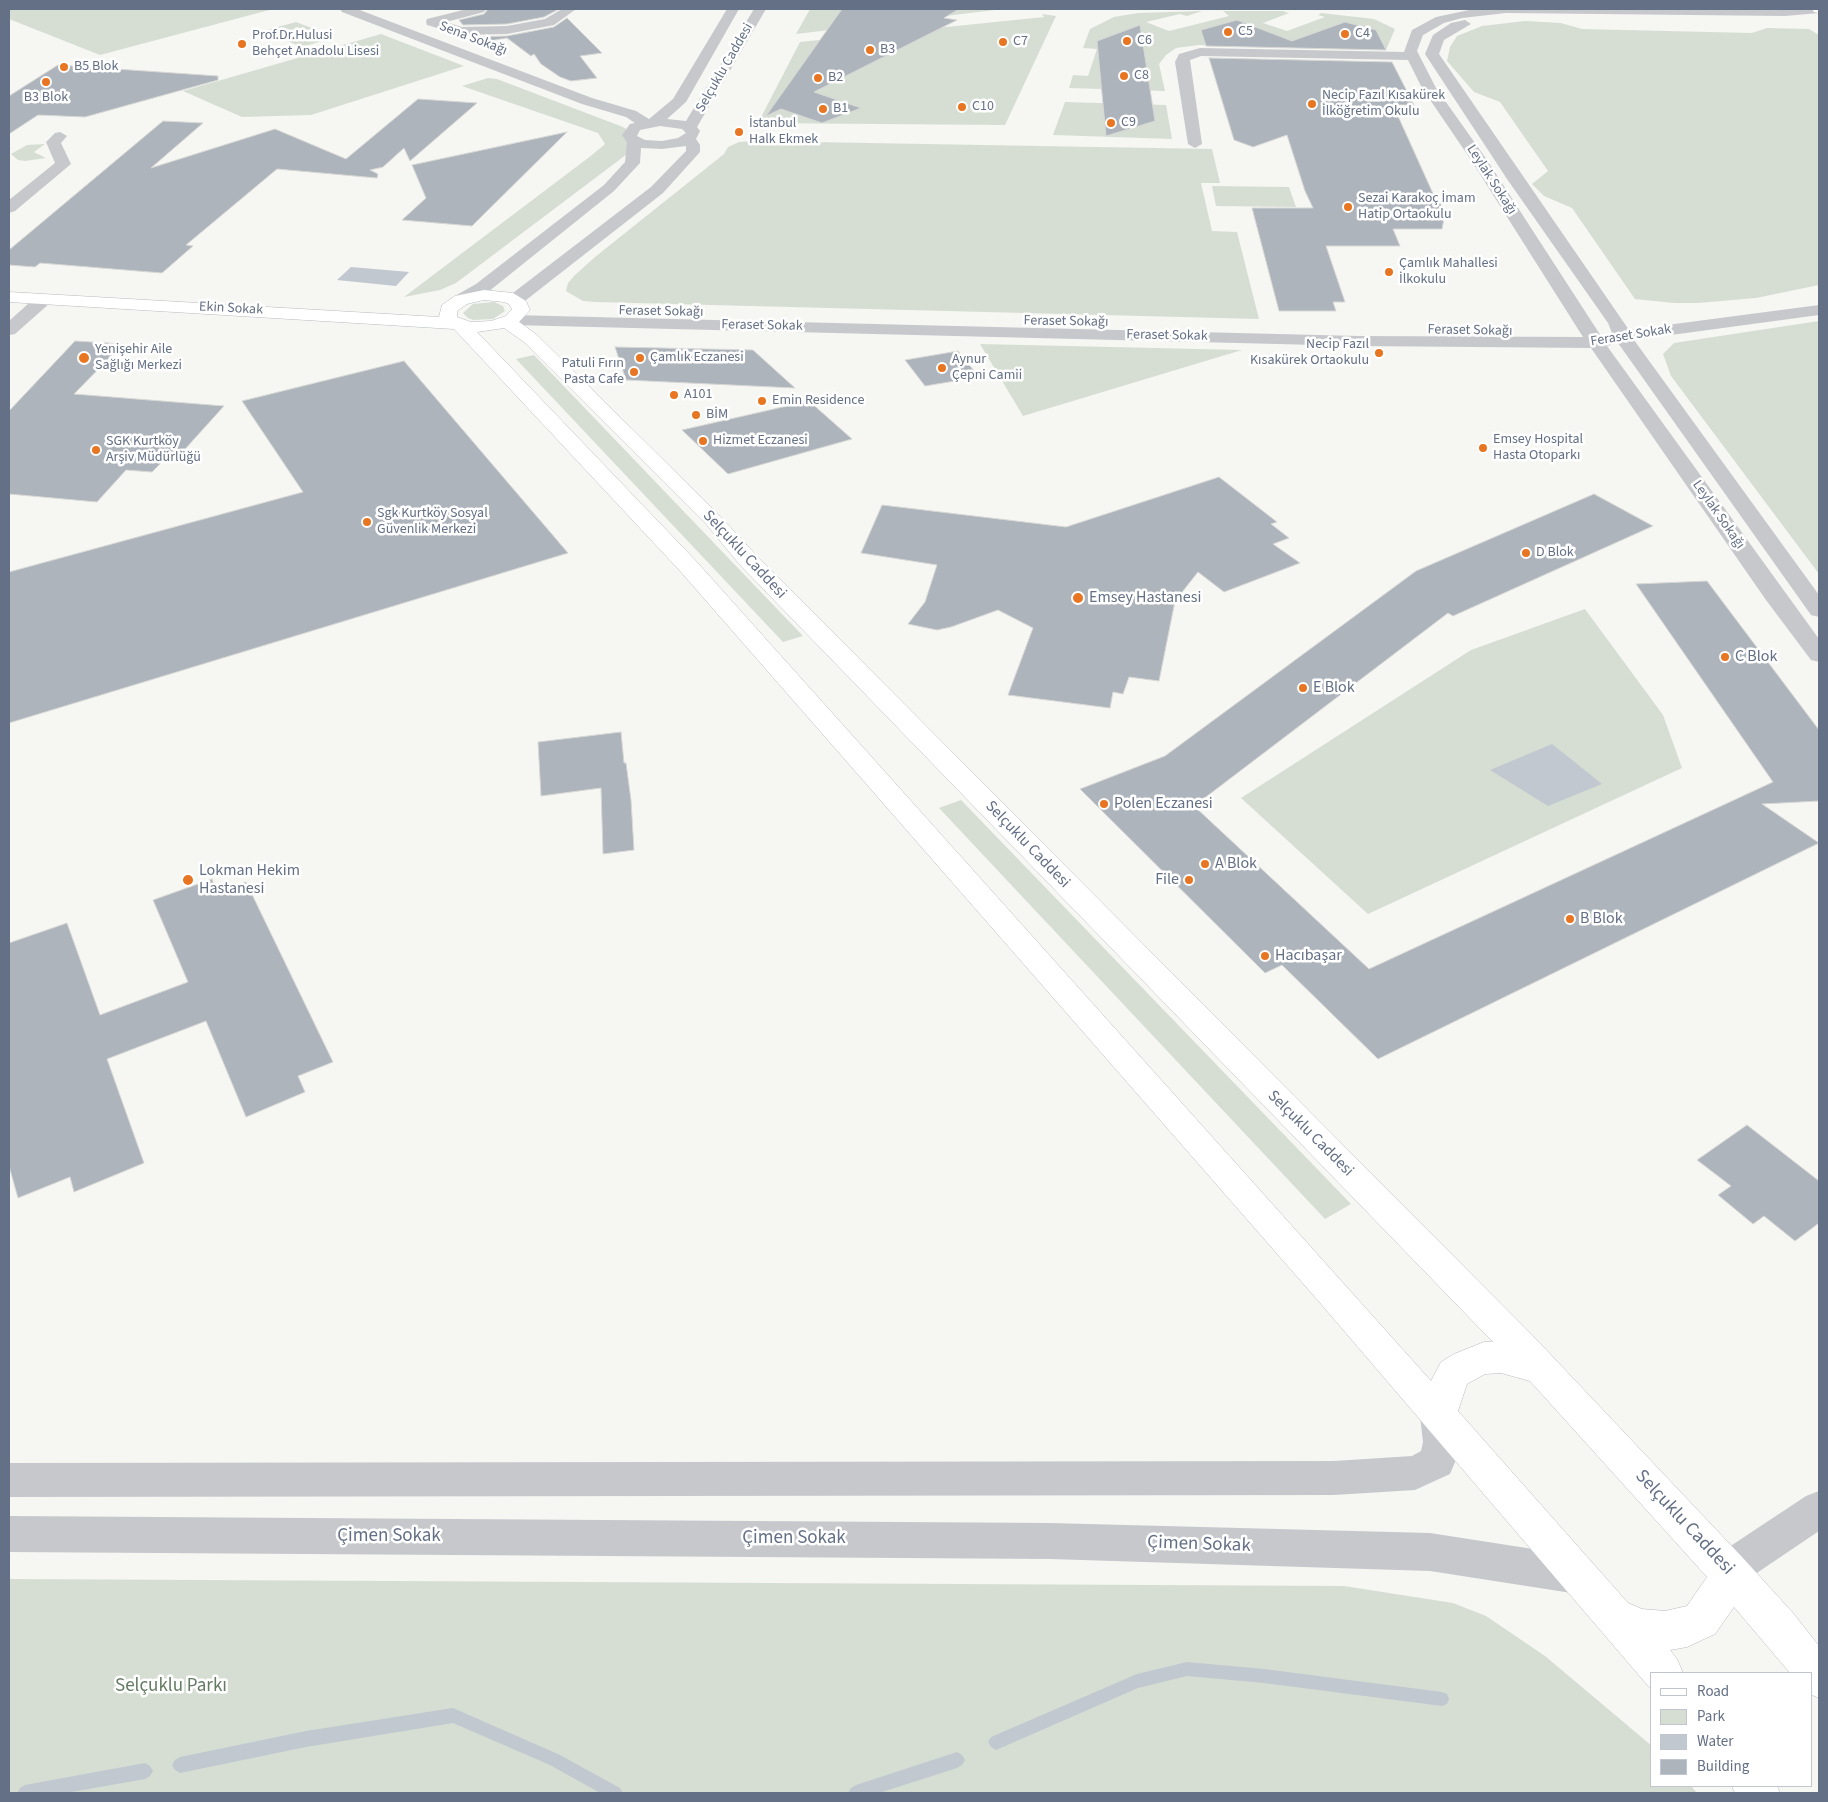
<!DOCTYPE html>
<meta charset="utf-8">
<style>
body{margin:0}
#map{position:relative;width:1828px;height:1802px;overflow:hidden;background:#f6f6f3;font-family:"Source Sans 3",sans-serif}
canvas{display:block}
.frame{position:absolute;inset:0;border:10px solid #647085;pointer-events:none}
.legend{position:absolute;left:1650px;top:1672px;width:162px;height:115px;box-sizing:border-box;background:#fff;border:1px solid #c1c6ce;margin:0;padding:6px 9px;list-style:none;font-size:15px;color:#647085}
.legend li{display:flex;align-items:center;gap:10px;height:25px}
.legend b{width:25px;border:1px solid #c1c6ce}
</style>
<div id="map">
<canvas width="1828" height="1802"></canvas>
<div class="frame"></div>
<ul class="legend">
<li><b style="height:6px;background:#fff"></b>Road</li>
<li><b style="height:14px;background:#d6ded4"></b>Park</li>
<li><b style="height:14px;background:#c1c8cf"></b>Water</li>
<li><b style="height:14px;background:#aeb4bb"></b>Building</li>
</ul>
</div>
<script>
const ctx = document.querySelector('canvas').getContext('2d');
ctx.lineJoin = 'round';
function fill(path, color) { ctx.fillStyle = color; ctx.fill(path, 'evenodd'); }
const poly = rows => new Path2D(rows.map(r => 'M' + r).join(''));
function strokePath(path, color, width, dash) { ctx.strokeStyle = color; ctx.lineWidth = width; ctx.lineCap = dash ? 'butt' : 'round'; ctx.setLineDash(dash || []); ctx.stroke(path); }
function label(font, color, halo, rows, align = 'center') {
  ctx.font = font + ' "Source Sans 3",sans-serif'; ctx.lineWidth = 5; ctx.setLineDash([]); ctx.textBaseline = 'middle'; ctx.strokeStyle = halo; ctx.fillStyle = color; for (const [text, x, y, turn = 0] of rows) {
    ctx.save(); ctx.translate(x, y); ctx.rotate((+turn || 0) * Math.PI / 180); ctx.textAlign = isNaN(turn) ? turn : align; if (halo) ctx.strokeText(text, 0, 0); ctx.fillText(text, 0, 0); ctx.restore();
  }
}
fill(poly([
 [9,9,273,9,100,55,9,19],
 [810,9,1003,9,796,34],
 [1202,11,1187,16,1180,14,1146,22,1169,31,1229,16,1223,11,1283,11,1295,15,1289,13,1263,23,1287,31,1325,17,1318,15,1321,13,1374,19,1395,29,1386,50,1199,45,1176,48,1166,55,1159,64,1165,91,1069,88,1073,75,1088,76,1097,49,1083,48,1090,29,1114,17,1138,13],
 [1042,14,1056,16,1005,125,758,123,800,42,1044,17],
 [1525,21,1561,23,1582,29,1752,33,1767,28,1809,29,1819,35,1819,285,1756,298,1698,303,1674,303,1635,299,1572,208,1544,196,1532,184,1548,171,1500,102,1474,92,1447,61,1450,47,1457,36,1482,26],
 [296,22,335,37,302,47,263,31],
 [381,34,464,66,311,115,242,117,183,91],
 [488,78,497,79,623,127,631,132,631,151,456,283,440,290,404,297,592,155,605,144,598,133,462,86],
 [1065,102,1166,105,1172,139,1053,135],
 [755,141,1212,149,1220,183,1201,183,1212,231,1237,232,1259,319,595,302,583,301,566,291,568,283,575,275,595,257,724,154,728,147,739,142],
 [45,144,34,152,46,158,25,161,18,160,11,154,27,145],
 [1212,186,1289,187,1296,207,1216,206],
 [494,302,503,306,505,311,493,319,473,320,468,318,463,313,473,304],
 [1819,321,1819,574,1671,376,1663,354,1674,343],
 [980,344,1242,350,1023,416],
 [534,355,803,636,783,642,516,359],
 [1585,609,1663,715,1682,768,1368,914,1241,798,1471,650],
 [961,800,1351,1204,1325,1219,939,808],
 [9,1579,1344,1586,1453,1603,1486,1616,1545,1656,1652,1746,1652,1786,1691,1786,1697,1793,9,1793]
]), '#d6ded4');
fill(poly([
 [351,267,409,272,396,286,337,280],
 [1552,744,1602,784,1548,806,1490,770]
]), '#c1c8cf');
fill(poly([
 [1187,1662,1264,1669,1442,1692,1447,1694,1449,1699,1447,1704,1442,1706,1264,1683,1187,1676,1138,1688,996,1750,991,1747,988,1742,991,1737,1137,1674,1187,1662],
 [453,1708,560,1755,620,1788,623,1793,600,1793,550,1765,453,1723,306,1747,180,1773,175,1770,172,1765,175,1760,180,1757,306,1731,453,1708],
 [957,1752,962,1755,965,1760,962,1765,957,1768,879,1793,848,1793,851,1788,856,1785,957,1752],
 [145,1763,150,1766,153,1771,150,1776,145,1779,66,1793,17,1793,20,1788,25,1785,145,1763]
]), '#c1c8cf');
const building = poly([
 [488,9,559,9,544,17,507,24,463,25,459,20,484,14,488,9],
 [842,9,959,9,944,18,957,20,814,92,861,108,822,123,781,109,766,116,842,9],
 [567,18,602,53,580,56,597,78,571,81,560,77,541,64,534,54,531,56,507,38,477,43,472,37,507,36,554,27,567,18],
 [1237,20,1292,41,1345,22,1376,30,1386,50,1206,46,1201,30,1237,20],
 [1140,25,1155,121,1106,136,1097,41,1140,25],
 [1209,58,1392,62,1414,105,1393,105,1435,198,1438,198,1445,213,1442,229,1393,229,1400,246,1326,246,1345,302,1333,302,1336,311,1279,311,1252,208,1313,208,1305,191,1287,135,1253,147,1234,140,1209,58],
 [58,65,218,76,218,80,85,117,38,115,9,134,9,96,58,65],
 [418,99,477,103,410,161,404,148,383,167,370,170,378,174,377,178,277,169,186,245,193,246,162,273,40,263,35,267,9,265,9,250,163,121,203,123,151,168,275,129,346,159,418,99],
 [567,132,472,226,402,220,426,198,412,165,567,132],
 [75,341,123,344,74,394,224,406,177,458,167,457,152,472,126,470,97,502,9,494,9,411,75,341],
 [615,347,753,350,795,388,626,380,615,347],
 [958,351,979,377,925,386,905,360,958,351],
 [404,361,568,553,9,723,9,572,303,492,242,401,404,361],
 [809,401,852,439,728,474,682,430,809,401],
 [1219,477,1277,522,1271,524,1289,538,1273,544,1300,563,1224,592,1198,572,1175,601,1159,681,1129,677,1123,694,1113,692,1110,708,1008,695,1033,628,998,610,951,627,937,630,908,624,925,602,937,565,861,553,882,505,1066,527,1219,477],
 [1594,494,1653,526,1453,616,1448,613,1194,806,1369,969,1773,782,1636,584,1707,581,1819,730,1819,801,1762,804,1819,843,1378,1059,1282,965,1265,973,1080,789,1165,756,1416,571,1594,494],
 [621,732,624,763,626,763,631,800,634,850,603,854,601,788,541,796,538,742,621,732],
 [212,879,217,892,246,882,333,1062,298,1076,305,1092,246,1117,206,1021,107,1059,144,1163,74,1192,70,1177,18,1198,9,1166,9,943,67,923,100,1015,188,982,153,900,212,879],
 [1747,1125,1819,1181,1819,1223,1795,1241,1764,1216,1753,1224,1718,1195,1731,1186,1697,1160,1747,1125]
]);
fill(building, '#aeb4bb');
strokePath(building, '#d7d8d5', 1);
const major = poly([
 [1812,9,1819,9,1819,13,1814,12,1812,9],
 [484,290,513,293,526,301,530,310,519,322,536,334,720,516,756,555,1534,1337,1742,1557,1793,1613,1819,1646,1819,1698,1812,1695,1812,1673,1790,1673,1734,1607,1715,1634,1687,1647,1670,1650,1677,1659,1683,1673,1652,1673,1652,1689,1649,1687,1321,1304,680,571,454,329,9,302,9,292,439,317,442,305,455,296,484,290],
 [484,300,504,302,509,304,512,309,506,316,491,321,471,322,457,317,457,311,467,304,484,300],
 [504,328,524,342,706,524,740,565,1493,1342,1484,1342,1454,1354,1441,1362,1431,1381,696,561,477,332,504,328],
 [1501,1373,1530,1381,1707,1577,1687,1606,1665,1611,1642,1609,1628,1603,1458,1411,1467,1384,1485,1374,1501,1373],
 [1732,1786,1777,1786,1780,1793,1735,1793,1732,1786]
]);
strokePath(major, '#b8bbc0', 1);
fill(poly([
 [340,9,357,9,592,98,636,111,649,119,673,99,727,9,739,9,686,102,667,119,686,121,754,9,766,9,697,127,700,131,696,139,700,145,700,152,663,193,521,304,509,304,506,300,509,296,651,187,686,151,686,146,662,149,641,148,640,163,614,191,488,292,461,305,455,304,452,300,455,296,476,284,604,185,625,162,627,142,622,135,630,124,635,123,626,117,582,104,342,12,340,9],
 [660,126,682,129,686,133,678,138,662,141,645,140,637,136,640,130,660,126],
 [467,9,486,9,484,12,446,22,462,27,507,26,545,19,562,9,576,9,554,25,507,34,461,35,427,25,426,22,427,19,467,9],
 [1474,9,1819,9,1819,13,1785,16,1506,13,1462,18,1444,23,1423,35,1417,51,1436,88,1487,160,1601,336,1612,333,1608,323,1507,179,1425,54,1433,35,1451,23,1465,20,1471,24,1444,40,1439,54,1629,330,1819,305,1819,315,1634,340,1819,595,1819,617,1811,615,1618,343,1607,346,1819,639,1819,662,1811,660,1766,600,1591,348,1358,346,512,325,506,324,503,320,506,316,512,315,1358,336,1583,337,1471,160,1422,88,1408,60,1201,56,1190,60,1202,144,1195,148,1188,144,1175,62,1179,54,1200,48,1404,52,1412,30,1436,17,1474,9],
 [60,132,67,136,61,143,71,164,15,211,9,213,9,200,55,163,46,142,55,133,60,132],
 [44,294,50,295,53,299,50,303,15,334,9,335,9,321,38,295,44,294],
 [1438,1400,1451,1404,1456,1416,1459,1442,1455,1462,1450,1474,1415,1490,1334,1495,9,1497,9,1463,1334,1461,1412,1456,1421,1451,1423,1442,1420,1416,1425,1404,1438,1400],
 [1819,1491,1819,1531,1742,1583,1728,1589,1714,1583,1709,1570,1714,1557,1806,1496,1819,1491],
 [9,1516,1050,1523,1430,1533,1578,1556,1592,1562,1597,1575,1592,1588,1578,1594,1430,1571,1050,1559,9,1552,9,1516]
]), '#c6c8cc');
fill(major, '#fff');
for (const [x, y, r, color] of [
 [1228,32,5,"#e87521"],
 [1345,34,5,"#e87521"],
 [1127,41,5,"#e87521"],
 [1003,42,5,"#e87521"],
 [242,44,5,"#e87521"],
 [870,50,5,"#e87521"],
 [64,67,5,"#e87521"],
 [1124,76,5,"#e87521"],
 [818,78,5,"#e87521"],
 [46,82,5,"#e87521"],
 [1312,104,5,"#e87521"],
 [962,107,5,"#e87521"],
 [823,109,5,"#e87521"],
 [1111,123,5,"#e87521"],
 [739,132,5,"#e87521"],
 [1348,207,5,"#e87521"],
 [1389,272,5,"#e87521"],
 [1379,353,5,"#e87521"],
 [84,358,6,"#e87521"],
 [640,358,5,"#e87521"],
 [942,368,5,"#e87521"],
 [634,372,5,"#e87521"],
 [674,395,5,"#e87521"],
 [762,401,5,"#e87521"],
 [696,415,5,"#e87521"],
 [703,441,5,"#e87521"],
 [1483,448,5,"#e87521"],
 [96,450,5,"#e87521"],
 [367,522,5,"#e87521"],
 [1526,553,5,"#e87521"],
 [1078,598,6,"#e87521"],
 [1725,657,5,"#e87521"],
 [1303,688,5,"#e87521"],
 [1104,804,5,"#e87521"],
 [1205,864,5,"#e87521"],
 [188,880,6,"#e87521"],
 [1189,880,5,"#e87521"],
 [1570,919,5,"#e87521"],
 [1265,956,5,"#e87521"]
]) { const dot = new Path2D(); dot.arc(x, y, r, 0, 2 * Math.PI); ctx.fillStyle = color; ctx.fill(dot); strokePath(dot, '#fff', 2); }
label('14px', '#647085', '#fff', [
 ["C5",1238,32],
 ["C4",1355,34],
 ["Prof.Dr.Hulusi",252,36],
 ["Behçet Anadolu Lisesi",252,52],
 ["C6",1137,41],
 ["C7",1013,42],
 ["B3",880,50],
 ["B5 Blok",74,67],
 ["C8",1134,76],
 ["B2",828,78],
 ["Necip Fazıl Kısakürek",1322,96],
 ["İlköğretim Okulu",1322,112],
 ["B3 Blok",46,98,"center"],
 ["C10",972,107],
 ["B1",833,109],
 ["C9",1121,123],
 ["İstanbul",749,124],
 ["Halk Ekmek",749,140],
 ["Sezai Karakoç İmam",1358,199],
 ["Hatip Ortaokulu",1358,215],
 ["Çamlık Mahallesi",1399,264],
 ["İlkokulu",1399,280],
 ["Necip Fazıl",1369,345,"right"],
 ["Kısakürek Ortaokulu",1369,361,"right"],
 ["Yenişehir Aile",95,350],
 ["Sağlığı Merkezi",95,366],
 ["Çamlık Eczanesi",650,358],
 ["Aynur",952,360],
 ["Çepni Camii",952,376],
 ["Patuli Fırın",624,364,"right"],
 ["Pasta Cafe",624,380,"right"],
 ["A101",684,395],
 ["Emin Residence",772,401],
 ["BİM",706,415],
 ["Emsey Hospital",1493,440],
 ["Hasta Otoparkı",1493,456],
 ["Hizmet Eczanesi",713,441],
 ["SGK Kurtköy",106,442],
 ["Arşiv Müdürlüğü",106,458],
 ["Sgk Kurtköy Sosyal",377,514],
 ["Güvenlik Merkezi",377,530],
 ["D Blok",1536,553]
], 'left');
label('14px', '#647085', '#fff', [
 ["Sena Sokağı",473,39,21],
 ["Selçuklu Caddesi",725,68,-60],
 ["Leylak Sokağı",1491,180,57],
 ["Ekin Sokak",231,309,3],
 ["Feraset Sokağı",661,312,1],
 ["Feraset Sokağı",1066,322,1],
 ["Feraset Sokak",762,326,1],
 ["Feraset Sokağı",1470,331,1],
 ["Feraset Sokak",1167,336,1],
 ["Feraset Sokak",1631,336,-9],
 ["Leylak Sokağı",1718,515,55]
]);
label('16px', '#647085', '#fff', [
 ["Selçuklu Caddesi",744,555,47],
 ["Selçuklu Caddesi",1027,845,46],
 ["Selçuklu Caddesi",1310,1134,45]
]);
label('16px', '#647085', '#fff', [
 ["Emsey Hastanesi",1089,598],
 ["C Blok",1735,657],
 ["E Blok",1313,688],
 ["Polen Eczanesi",1114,804],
 ["A Blok",1215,864],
 ["Lokman Hekim",199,871],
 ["Hastanesi",199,889],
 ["File",1179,880,"right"],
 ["B Blok",1580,919],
 ["Hacıbaşar",1275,956]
], 'left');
label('19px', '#647085', '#fff', [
 ["Selçuklu Caddesi",1684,1523,47],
 ["Çimen Sokak",389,1537],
 ["Çimen Sokak",794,1539],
 ["Çimen Sokak",1199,1545,2]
]);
label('19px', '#647c63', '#fff', [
 ["Selçuklu Parkı",171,1687]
]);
</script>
